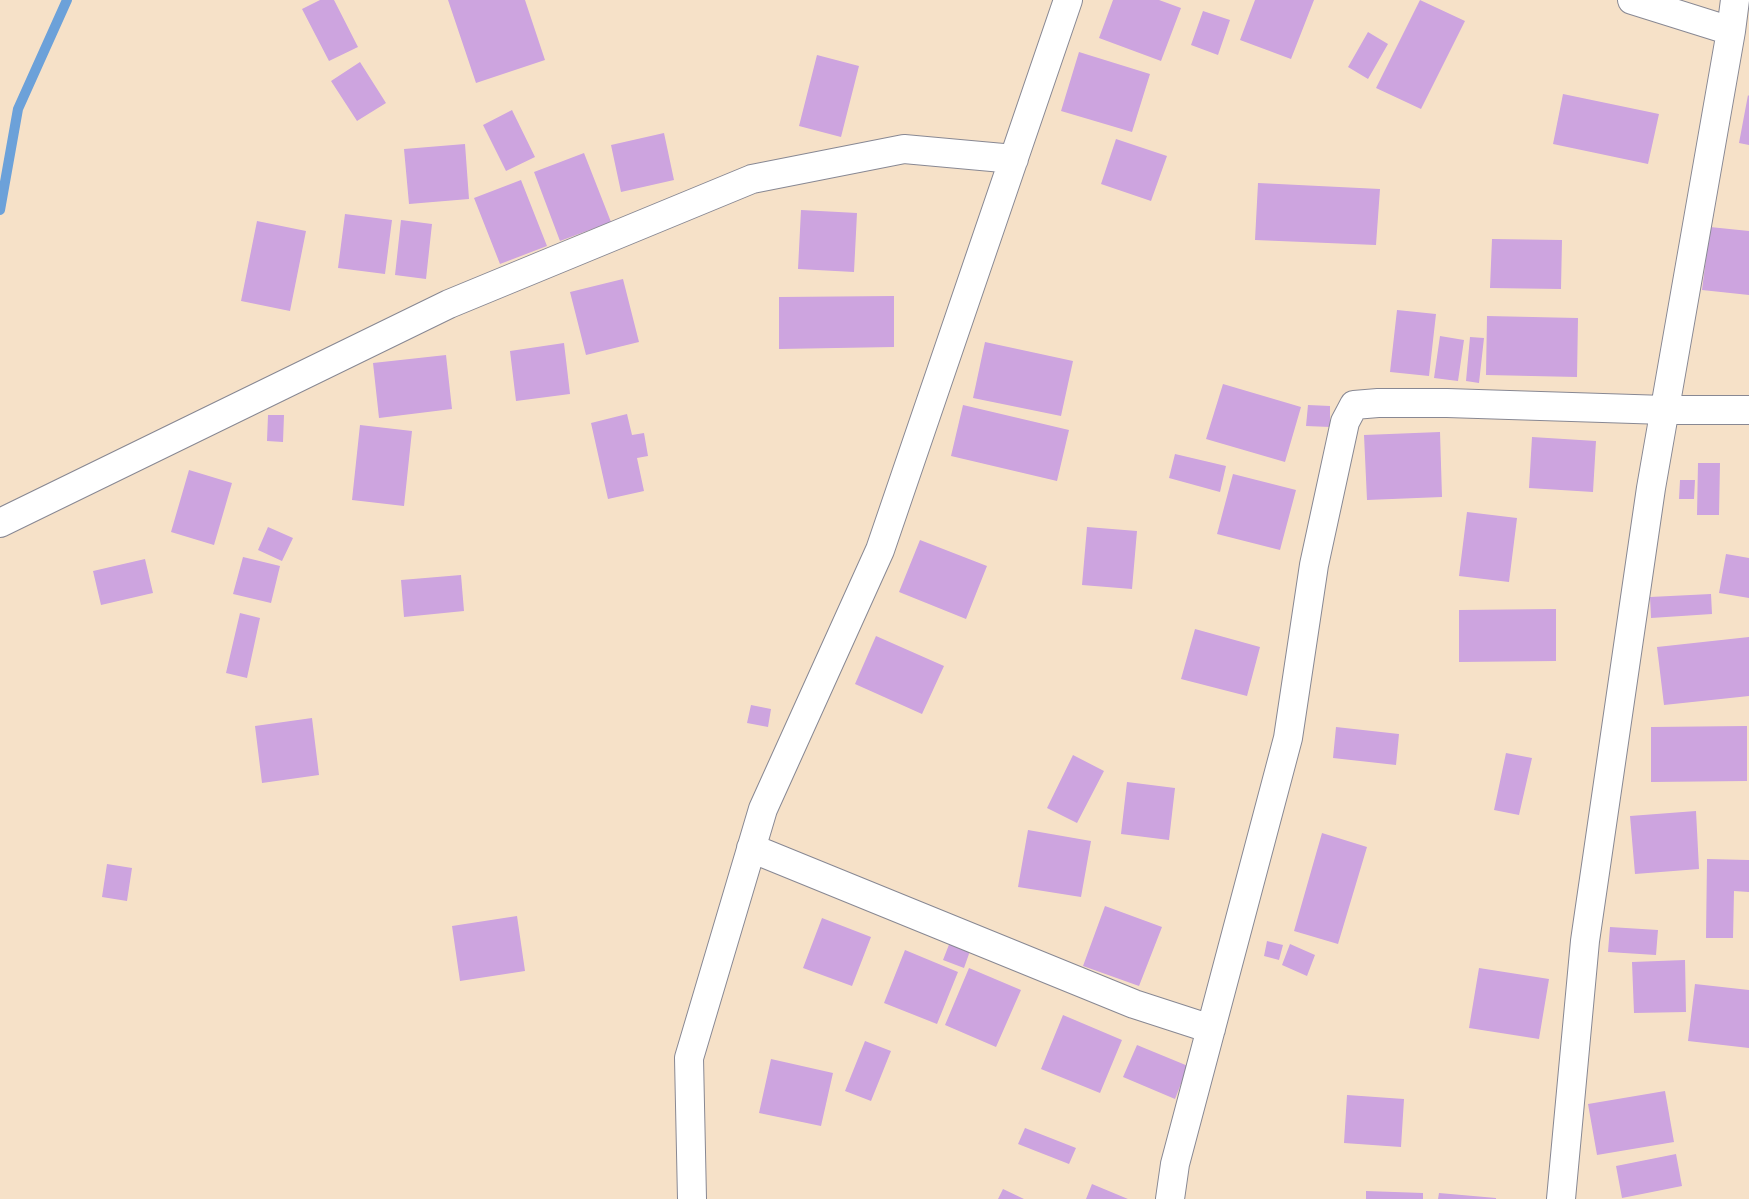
<!DOCTYPE html>
<style>
body{margin:0}
canvas{display:block;background:#f6e1c8}
</style>
<canvas width="1749" height="1199"></canvas>
<script>
const ctx = document.querySelector('canvas').getContext('2d');
ctx.lineJoin = 'round';
const poly = rows => new Path2D(rows.map(r => 'M' + r).join(''));
function strokePath(path, color, width, dash) { ctx.strokeStyle = color; ctx.lineWidth = width; ctx.lineCap = dash ? 'butt' : 'round'; ctx.setLineDash(dash || []); ctx.stroke(path); }
function fill(path, color) { ctx.fillStyle = color; ctx.fill(path, 'evenodd'); }
strokePath(poly([
 [0,210,18,109,67,0]
]), '#6ca1d9', 10);
fill(poly([
 [320,0,334,0,358,47,329,61,302,9],
 [448,0,525,0,545,60,476,83],
 [1113,0,1159,0,1181,8,1161,61,1099,38],
 [1255,0,1314,0,1291,59,1240,40],
 [1420,0,1465,21,1421,109,1376,88],
 [1203,11,1230,20,1218,55,1191,45],
 [1368,32,1388,44,1368,79,1348,67],
 [1079,52,1150,74,1132,132,1061,111],
 [817,55,859,66,841,137,799,126],
 [360,62,386,103,357,121,331,81],
 [1563,94,1659,114,1648,164,1553,144],
 [1748,95,1749,96,1749,145,1739,143],
 [512,110,535,157,506,171,483,125],
 [664,133,674,180,621,192,611,145],
 [1116,139,1167,156,1151,201,1101,184],
 [465,144,469,199,409,204,404,149],
 [584,153,611,222,560,241,534,172],
 [521,180,547,246,500,264,474,198],
 [1258,183,1380,189,1376,245,1255,240],
 [801,210,857,213,854,272,798,269],
 [345,214,392,220,385,274,338,268],
 [401,220,432,224,426,279,395,275],
 [257,221,306,231,290,311,241,301],
 [1710,227,1749,231,1749,295,1702,290],
 [1492,239,1562,240,1561,289,1490,288],
 [623,279,639,342,586,355,570,292],
 [894,296,894,347,779,349,779,297],
 [1397,310,1436,314,1429,376,1390,372],
 [1487,316,1578,318,1577,377,1486,375],
 [1440,336,1464,340,1458,381,1434,378],
 [1470,337,1484,338,1479,383,1466,381],
 [985,342,1073,361,1061,416,973,398],
 [564,343,570,394,516,401,510,351],
 [446,355,452,409,379,418,373,363],
 [1223,384,1301,407,1285,462,1206,439],
 [963,405,1069,430,1057,481,951,456],
 [1308,405,1330,406,1330,427,1306,426],
 [627,414,632,435,644,433,648,456,637,458,644,491,608,499,591,423],
 [268,415,284,415,283,442,267,441],
 [360,425,412,431,404,506,352,500],
 [1440,432,1442,497,1367,500,1364,435],
 [1532,437,1596,441,1593,492,1529,488],
 [1175,454,1226,466,1220,492,1169,478],
 [1698,463,1720,463,1719,515,1697,515],
 [189,470,232,483,214,545,171,532],
 [1233,474,1296,490,1280,550,1217,534],
 [1680,480,1695,480,1694,499,1679,499],
 [1467,512,1517,518,1509,582,1459,576],
 [268,527,293,538,282,561,258,550],
 [1087,527,1137,531,1132,589,1082,585],
 [920,540,987,566,966,619,899,592],
 [1726,554,1749,558,1749,598,1719,593],
 [243,557,280,566,271,603,233,594],
 [145,559,153,593,101,605,93,571],
 [461,575,464,611,404,617,401,580],
 [1711,594,1712,614,1651,618,1650,597],
 [1556,609,1556,661,1459,662,1459,610],
 [240,613,260,618,247,678,226,673],
 [1195,629,1260,647,1247,696,1181,679],
 [876,636,944,666,922,714,855,684],
 [1749,637,1749,696,1664,705,1657,647],
 [751,705,771,709,768,727,747,723],
 [312,718,319,775,262,783,255,726],
 [1747,726,1747,781,1651,782,1651,727],
 [1336,727,1399,734,1396,765,1333,758],
 [1506,753,1532,758,1519,815,1494,810],
 [1073,755,1104,771,1077,823,1047,808],
 [1127,782,1175,788,1169,840,1121,834],
 [1696,811,1699,869,1635,874,1630,816],
 [1028,830,1091,841,1081,897,1018,887],
 [1322,833,1367,847,1338,944,1294,931],
 [1707,859,1749,860,1749,892,1734,891,1733,938,1706,938],
 [107,864,132,868,127,901,102,897],
 [1105,906,1162,927,1139,986,1083,966],
 [517,916,525,971,460,981,452,926],
 [822,918,871,937,852,986,803,968],
 [1610,927,1658,930,1656,955,1608,952],
 [1267,941,1283,945,1279,960,1264,956],
 [950,942,970,951,964,968,943,960],
 [1290,944,1315,955,1307,976,1282,965],
 [905,950,958,972,937,1024,884,1003],
 [1685,960,1686,1012,1634,1013,1632,962],
 [969,968,1021,990,996,1047,945,1025],
 [1479,968,1549,979,1539,1039,1469,1028],
 [1695,984,1749,990,1749,1048,1688,1041],
 [1063,1015,1122,1040,1100,1093,1041,1069],
 [865,1041,891,1051,871,1101,845,1091],
 [1137,1045,1188,1066,1175,1099,1123,1077],
 [771,1059,833,1073,821,1126,759,1113],
 [1665,1091,1674,1142,1597,1155,1588,1104],
 [1347,1095,1404,1099,1401,1147,1344,1143],
 [1025,1128,1076,1148,1069,1164,1018,1144],
 [1676,1154,1682,1186,1622,1198,1616,1166],
 [1092,1184,1128,1199,1086,1199],
 [1003,1189,1024,1199,998,1199],
 [1366,1191,1423,1193,1423,1199,1366,1199],
 [1439,1193,1496,1198,1496,1199,1438,1199]
]), '#cda4df');
const street = poly([
 [1632,0,1731,31],
 [0,523,449,304,752,179,904,149,1014,159],
 [751,848,1134,1004,1211,1029],
 [692,1199,689,1058,763,809,880,550,1068,0],
 [1170,1199,1175,1164,1288,738,1314,565,1345,422,1354,405,1378,403,1447,403,1665,410,1749,410],
 [1561,1199,1585,941,1651,488,1731,31,1735,0]
]);
strokePath(street, '#888893', 30);
strokePath(street, '#fff', 28);
</script>
